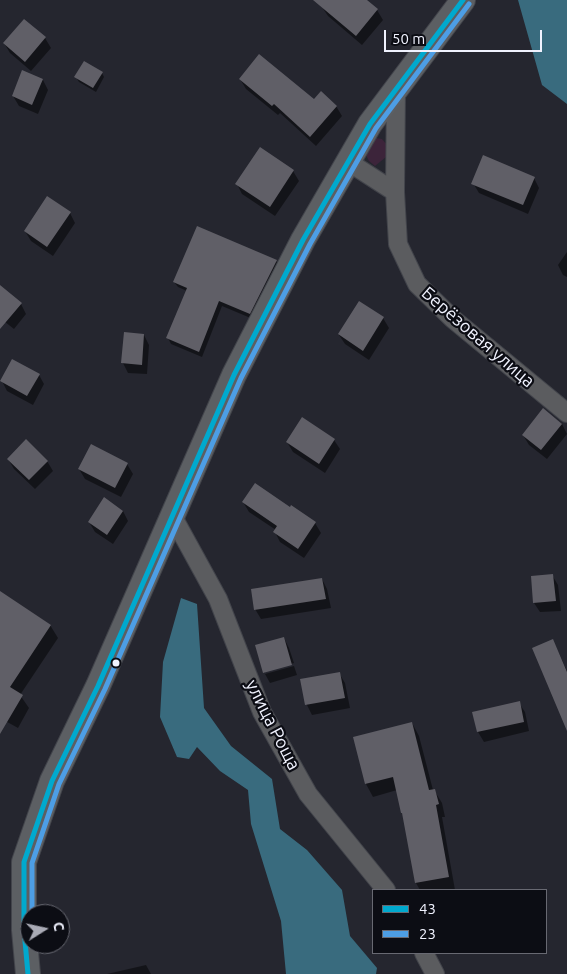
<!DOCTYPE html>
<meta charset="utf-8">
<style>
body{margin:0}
#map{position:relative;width:567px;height:974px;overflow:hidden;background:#25262f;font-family:Ubuntu,sans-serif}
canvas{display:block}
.legend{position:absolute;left:372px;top:889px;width:175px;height:65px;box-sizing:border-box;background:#0c0d14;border:1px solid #686972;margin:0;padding:6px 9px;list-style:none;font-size:15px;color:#f1f3ff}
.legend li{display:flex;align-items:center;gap:10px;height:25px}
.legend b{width:25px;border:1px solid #686972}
.north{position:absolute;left:20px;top:904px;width:50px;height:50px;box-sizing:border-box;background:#0c0d14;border:1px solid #686972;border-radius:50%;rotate:80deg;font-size:14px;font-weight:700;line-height:20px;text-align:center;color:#f1f3ff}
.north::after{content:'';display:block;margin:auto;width:18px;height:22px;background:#aaabb6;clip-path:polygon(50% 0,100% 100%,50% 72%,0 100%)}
.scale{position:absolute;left:384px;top:30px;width:158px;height:22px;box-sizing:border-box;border:2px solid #f1f3ff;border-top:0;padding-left:6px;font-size:15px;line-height:18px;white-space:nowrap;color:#f1f3ff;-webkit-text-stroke:4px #0c0d14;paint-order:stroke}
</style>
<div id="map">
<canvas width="567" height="974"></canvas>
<ul class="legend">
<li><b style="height:6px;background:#00a9ce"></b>43</li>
<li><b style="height:6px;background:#4d9ee5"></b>23</li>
</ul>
<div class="north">С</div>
<div class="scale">50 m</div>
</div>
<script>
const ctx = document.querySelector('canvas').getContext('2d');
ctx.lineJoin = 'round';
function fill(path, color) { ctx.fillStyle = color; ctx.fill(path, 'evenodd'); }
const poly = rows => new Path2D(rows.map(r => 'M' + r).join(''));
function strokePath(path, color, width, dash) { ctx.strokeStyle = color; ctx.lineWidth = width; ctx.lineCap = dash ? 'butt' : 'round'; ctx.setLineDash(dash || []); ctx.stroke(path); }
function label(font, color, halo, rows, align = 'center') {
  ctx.font = font + ' Ubuntu,sans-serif'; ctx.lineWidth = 4.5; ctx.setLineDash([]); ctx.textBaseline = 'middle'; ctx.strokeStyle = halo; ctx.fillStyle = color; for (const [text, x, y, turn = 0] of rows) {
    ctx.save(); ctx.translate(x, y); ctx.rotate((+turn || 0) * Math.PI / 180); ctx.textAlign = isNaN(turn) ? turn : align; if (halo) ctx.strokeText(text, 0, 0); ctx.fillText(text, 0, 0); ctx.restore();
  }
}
fill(poly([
 [376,138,382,139,387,145,386,157,375,166,369,161,366,155]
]), '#3c243a');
fill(poly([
 [518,0,567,0,567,104,542,85],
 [181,598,197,604,204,708,231,746,272,779,280,829,307,850,342,890,350,936,377,968,376,974,286,974,281,921,251,824,248,790,220,771,197,747,189,759,177,757,160,717,163,662]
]), '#396b7e');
fill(poly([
 [328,0,365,0,377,10,383,20,362,45,328,16,322,7],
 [24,20,45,38,51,48,31,71,10,53,4,43],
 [102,73,104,77,96,92,79,82,76,77],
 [240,79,336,106,342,116,316,146,280,113,278,115,246,89],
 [43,80,48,90,38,114,19,106,13,96],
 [260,149,293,171,299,181,275,216,242,194,237,184],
 [534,178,539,188,528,214,479,193,473,183],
 [70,213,75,223,53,256,31,241,25,231],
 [567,252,567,277,563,275,558,265],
 [276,261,280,267,253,319,222,306,202,357,171,344,168,338,187,291,178,287,174,282],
 [0,287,21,304,26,314,14,329,0,318],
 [383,318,389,328,369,360,345,344,339,335],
 [144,335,149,345,147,374,128,373,123,363],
 [39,375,44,384,33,405,7,391,2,381],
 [562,424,567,434,547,459,529,445,523,435],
 [334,440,340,449,325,473,293,452,287,442],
 [92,446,127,464,133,474,121,497,85,479,79,469],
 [8,459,47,461,53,471,35,489,14,469],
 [243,502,290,509,315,523,321,533,304,558,280,542,275,532,276,530,249,512],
 [123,511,128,521,113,544,95,532,89,522],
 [552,575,558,585,561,611,540,612,534,603],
 [322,579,327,589,331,608,261,619,255,609],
 [0,592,50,625,58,638,20,695,29,708,18,728,0,718],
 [284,638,289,648,294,663,265,672,265,674,257,646],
 [553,640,567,671,567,717],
 [294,666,297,675,270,683,265,674],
 [339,673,345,683,350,708,312,715,307,705,302,680],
 [519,703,525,712,529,731,484,742,478,732],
 [412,723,419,736,433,790,434,790,442,803,445,817,442,817,455,890,420,890,416,883,404,817,402,813,397,790,373,797,366,784,354,738],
 [146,965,151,974,107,974]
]), '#0007');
fill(poly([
 [313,0,367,0,378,9,356,36],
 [24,19,46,37,25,62,3,43],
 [259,54,314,99,321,91,337,106,310,137,274,104,272,106,239,79],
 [84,61,103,72,93,88,74,77],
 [22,70,43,79,32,105,12,96],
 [260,147,294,170,270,207,235,184],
 [483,155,535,177,523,205,471,184],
 [47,196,71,212,47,247,24,231],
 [197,226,277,260,250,314,219,301,199,352,166,338,187,288,173,282],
 [0,285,22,303,0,329],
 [359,301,384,317,363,351,338,334],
 [124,332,144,334,142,365,121,363],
 [12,359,40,374,27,396,0,381],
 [543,408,562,424,541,450,522,435],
 [302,417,335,439,319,464,286,442],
 [26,439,48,461,29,480,7,459],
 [91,444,128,463,115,488,78,469],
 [255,483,290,507,291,505,316,522,298,549,273,532,277,526,242,502],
 [104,497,123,511,107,535,88,522],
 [553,574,556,601,533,603,531,576],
 [322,578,326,599,254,610,251,589],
 [0,591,51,625,10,687,23,695,0,734],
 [284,637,292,665,263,673,255,645],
 [553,639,567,672,567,731,532,648],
 [340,672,345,698,305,705,300,679],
 [520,701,524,722,477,732,472,712],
 [412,722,429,790,435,789,439,804,436,805,449,877,415,883,402,813,401,813,393,777,365,784,353,737]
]), '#605f67');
const street = poly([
 [396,89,395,192,398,244,417,284,453,319,567,413],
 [347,161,395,192],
 [173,517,218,599,262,712,308,794,386,890],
 [424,953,435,974]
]);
const secondary = poly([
 [28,974,24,930,24,862,52,781,98,686,234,375,303,240,370,124,463,0]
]);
strokePath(street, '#42444b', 20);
strokePath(secondary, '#42444b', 26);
strokePath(street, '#5b5c5f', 18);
strokePath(secondary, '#5c5f63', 24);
strokePath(poly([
 [28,974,24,930,24,862,52,781,98,686,234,375,303,240,370,124,463,0]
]), '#00a9ce', 5);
strokePath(poly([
 [32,914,32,863,59,784,105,689,241,378,310,244,376,128,469,4]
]), '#4d9ee5', 5);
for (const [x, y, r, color] of [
 [116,663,4.5,"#f1f3ff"]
]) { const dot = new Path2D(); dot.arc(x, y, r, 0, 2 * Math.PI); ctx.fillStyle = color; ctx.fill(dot); strokePath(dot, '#0c0d14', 2); }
label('18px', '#f1f3ff', '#0c0d14', [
 ["Берёзовая улица",478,337,41],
 ["улица Роща",273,725,63]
]);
</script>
